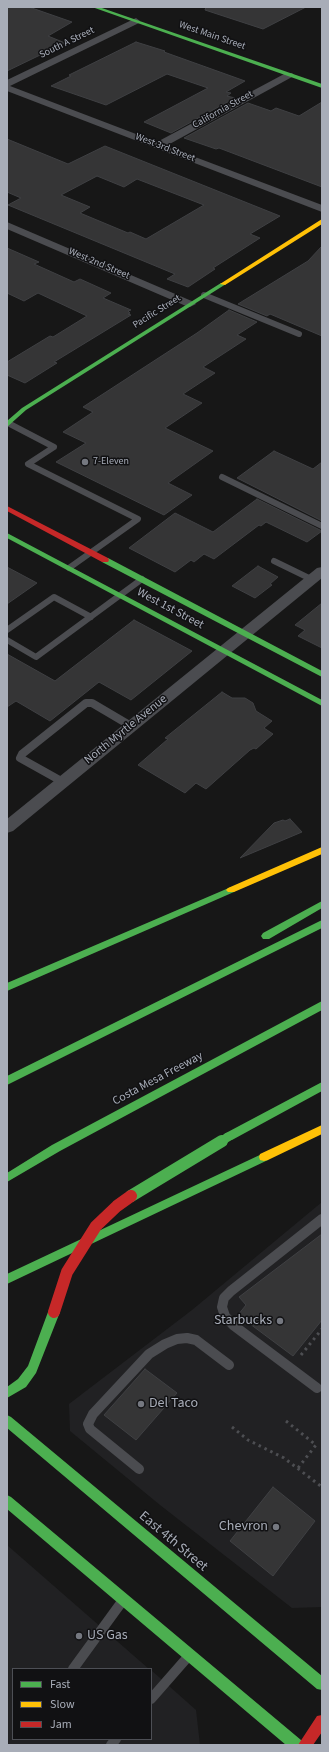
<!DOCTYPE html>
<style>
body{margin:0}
#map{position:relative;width:329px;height:1752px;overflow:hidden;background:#171717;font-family:"Source Sans 3",sans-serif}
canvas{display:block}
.frame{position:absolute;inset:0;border:8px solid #a8adb8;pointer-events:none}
.legend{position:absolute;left:12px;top:1668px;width:140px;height:72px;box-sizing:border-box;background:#111113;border:1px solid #4d4f55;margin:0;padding:5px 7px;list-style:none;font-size:12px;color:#a8adb8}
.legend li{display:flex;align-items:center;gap:8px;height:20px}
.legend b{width:20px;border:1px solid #4d4f55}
</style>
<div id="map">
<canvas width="329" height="1752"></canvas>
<div class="frame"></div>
<ul class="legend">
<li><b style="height:5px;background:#4caf50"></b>Fast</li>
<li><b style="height:5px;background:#ffc107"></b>Slow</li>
<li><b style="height:5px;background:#c62828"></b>Jam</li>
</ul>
</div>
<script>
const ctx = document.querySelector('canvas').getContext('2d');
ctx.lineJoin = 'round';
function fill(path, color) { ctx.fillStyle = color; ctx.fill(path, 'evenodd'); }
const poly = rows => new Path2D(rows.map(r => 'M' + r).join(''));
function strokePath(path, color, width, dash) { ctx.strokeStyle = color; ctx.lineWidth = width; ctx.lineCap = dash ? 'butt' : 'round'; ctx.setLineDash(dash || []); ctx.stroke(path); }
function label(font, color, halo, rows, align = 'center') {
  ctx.font = font + ' "Source Sans 3",sans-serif'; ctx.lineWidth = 3; ctx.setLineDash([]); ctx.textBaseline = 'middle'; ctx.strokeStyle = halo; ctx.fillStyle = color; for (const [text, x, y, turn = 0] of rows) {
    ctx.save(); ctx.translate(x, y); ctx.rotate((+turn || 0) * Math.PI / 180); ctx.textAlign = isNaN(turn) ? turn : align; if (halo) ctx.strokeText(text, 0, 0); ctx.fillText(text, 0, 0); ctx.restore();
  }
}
fill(poly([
 [322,1202,322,1607,292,1608,160,1505,70,1431,69,1404,192,1310],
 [7,1545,149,1669,13,1669,13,1739,151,1739,151,1670,196,1710,200,1745,7,1745]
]), '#212123');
const building = poly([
 [7,7,29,7,72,22,48,36,65,43,7,71,7,7],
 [206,7,306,7,263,29,205,10,206,7],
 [136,42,165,51,164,52,245,81,226,92,231,93,227,96,235,98,171,133,144,122,208,88,167,74,106,105,51,86,71,76,69,75,136,42],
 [322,102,322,187,219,148,216,149,184,138,248,103,271,111,276,108,299,116,322,102],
 [7,139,68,164,105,146,280,216,250,234,260,238,213,268,215,269,188,287,167,279,175,274,8,205,21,198,7,192,7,139],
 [97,176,124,187,137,179,204,205,146,239,130,232,128,233,80,213,90,207,61,195,97,176],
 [322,246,322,336,270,314,267,316,238,304,308,261,322,246],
 [7,248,39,262,34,264,74,282,80,279,111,293,103,298,131,310,128,311,130,313,128,314,131,315,54,362,57,363,25,383,7,375,7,362,50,336,53,337,87,316,38,293,24,301,7,293,7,248],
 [229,310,257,322,237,335,246,339,203,367,215,373,183,394,202,403,165,428,213,451,168,483,192,495,164,515,56,462,86,443,63,432,93,412,83,407,197,333,229,310],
 [274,451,313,469,322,462,322,521,237,478,274,451],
 [257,499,322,531,307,542,266,522,261,526,259,525,214,559,204,554,194,562,191,560,175,572,129,548,175,513,213,532,257,499],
 [258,566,278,577,270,584,272,585,255,598,232,586,258,566],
 [7,567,37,583,7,604,7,567],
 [322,603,322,648,298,636,305,630,295,625,322,603],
 [134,620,192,651,131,700,99,682,50,721,16,701,7,707,7,654,55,681,134,620],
 [222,692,232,698,245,698,253,703,256,711,272,721,264,728,273,734,256,749,254,748,250,750,206,789,196,783,185,793,138,765,168,739,165,738,222,692],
 [290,819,302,832,240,858,274,823,283,820,285,821,290,819],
 [322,1234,322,1320,293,1356,238,1315,246,1305,239,1297,322,1234],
 [145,1369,177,1393,136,1440,104,1415,145,1369],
 [273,1487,315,1521,273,1576,230,1541,273,1487]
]);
fill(building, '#353536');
strokePath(building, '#3f4043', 1);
strokePath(poly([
 [301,1355,322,1329],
 [286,1421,316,1445,298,1468],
 [232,1427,248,1440,284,1458,322,1487]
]), '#4d4e52', 3, [2.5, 4]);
strokePath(poly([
 [204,295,299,334],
 [8,423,54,447,28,464,138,519,69,568],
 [222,477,322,526],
 [274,561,311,579],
 [7,630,54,597,91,617],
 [7,640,36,657,142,579]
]), '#4b4c50', 6);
strokePath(poly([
 [63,782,20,758,22,754,86,703,92,703,131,726]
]), '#4b4c50', 8);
strokePath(poly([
 [317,1388,233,1325,225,1316,222,1307,224,1298,231,1291,322,1219],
 [139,1469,90,1429,88,1424,93,1414,149,1354,165,1344,177,1339,187,1338,196,1340,229,1365],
 [73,1669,121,1603],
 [151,1699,186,1659],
 [111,1745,116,1739]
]), '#4b4c50', 10);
fill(poly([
 [136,18,140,21,139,23,10,86,157,142,286,73,292,73,294,75,292,77,166,146,322,205,322,212,7,91,7,80,136,18],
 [7,222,194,302,196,304,190,307,186,306,7,229,7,222],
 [322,567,322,578,13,831,7,833,7,819,317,568,322,567]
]), '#4b4c50');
fill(poly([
 [92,7,99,7,322,84,322,88,92,7],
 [221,283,226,284,26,410,7,427,7,421,22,408,221,283],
 [7,533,322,700,322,706,7,538,7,533],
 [102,558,108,558,322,671,322,677,102,562,102,558],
 [231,887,234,888,236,890,234,892,7,991,7,983,231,887],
 [322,901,322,908,269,939,263,939,261,936,263,933,322,901],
 [322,920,322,928,7,1085,7,1076,322,920],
 [322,1001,322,1010,60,1151,7,1182,7,1173,52,1145,322,1001],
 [322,1082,322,1091,232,1140,228,1141,224,1140,223,1137,224,1134,322,1082],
 [264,1153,268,1154,269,1157,268,1160,7,1284,7,1274,264,1153],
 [54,1307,58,1308,60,1312,36,1373,26,1387,7,1398,7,1387,18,1379,28,1366,48,1312,50,1308,54,1307],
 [7,1415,11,1417,322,1676,322,1690,317,1689,7,1428,7,1415],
 [7,1495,11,1497,301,1740,303,1745,286,1745,7,1509,7,1495]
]), '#4caf50');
fill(poly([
 [322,219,322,224,225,285,220,284,322,219],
 [322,847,322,854,234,892,228,892,226,890,228,888,322,847],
 [322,1125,322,1134,268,1160,264,1161,260,1160,259,1157,260,1154,322,1125]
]), '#ffc107');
fill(poly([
 [7,506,108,558,109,560,108,562,102,562,7,511,7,506],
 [322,1715,322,1732,313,1745,298,1745,317,1716,322,1715]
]), '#c62828');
strokePath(poly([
 [220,1142,228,1137]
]), '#4caf50', 9);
strokePath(poly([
 [131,1196,222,1141]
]), '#4caf50', 12);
strokePath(poly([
 [54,1312,67,1272,96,1226,117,1206,131,1196]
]), '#c62828', 12);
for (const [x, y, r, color] of [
 [85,462,4,"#757880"],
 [280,1321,4,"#757880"],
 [141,1404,4,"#757880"],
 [276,1527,4,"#757880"],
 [79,1636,4,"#757880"]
]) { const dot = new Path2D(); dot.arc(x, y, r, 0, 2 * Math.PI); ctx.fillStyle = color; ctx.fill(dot); strokePath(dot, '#111113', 1.5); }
label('10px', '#a8adb8', '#111113', [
 ["West Main Street",212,36,19],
 ["South A Street",67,43,-26],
 ["California Street",223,110,-29],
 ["West 3rd Street",165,148,21],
 ["West 2nd Street",99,264,23],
 ["Pacific Street",157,312,-32]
]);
label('10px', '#a8adb8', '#111113', [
 ["7-Eleven",93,462]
], 'left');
label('12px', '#a8adb8', '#111113', [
 ["West 1st Street",170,609,28],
 ["North Myrtle Avenue",126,730,-39],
 ["Costa Mesa Freeway",158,1079,-28]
]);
label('14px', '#a8adb8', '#111113', [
 ["Starbucks",272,1321],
 ["Del Taco",149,1404,"left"],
 ["Chevron",268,1527],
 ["US Gas",87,1636,"left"]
], 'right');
label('14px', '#a8adb8', '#111113', [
 ["East 4th Street",173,1542,40]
]);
</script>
